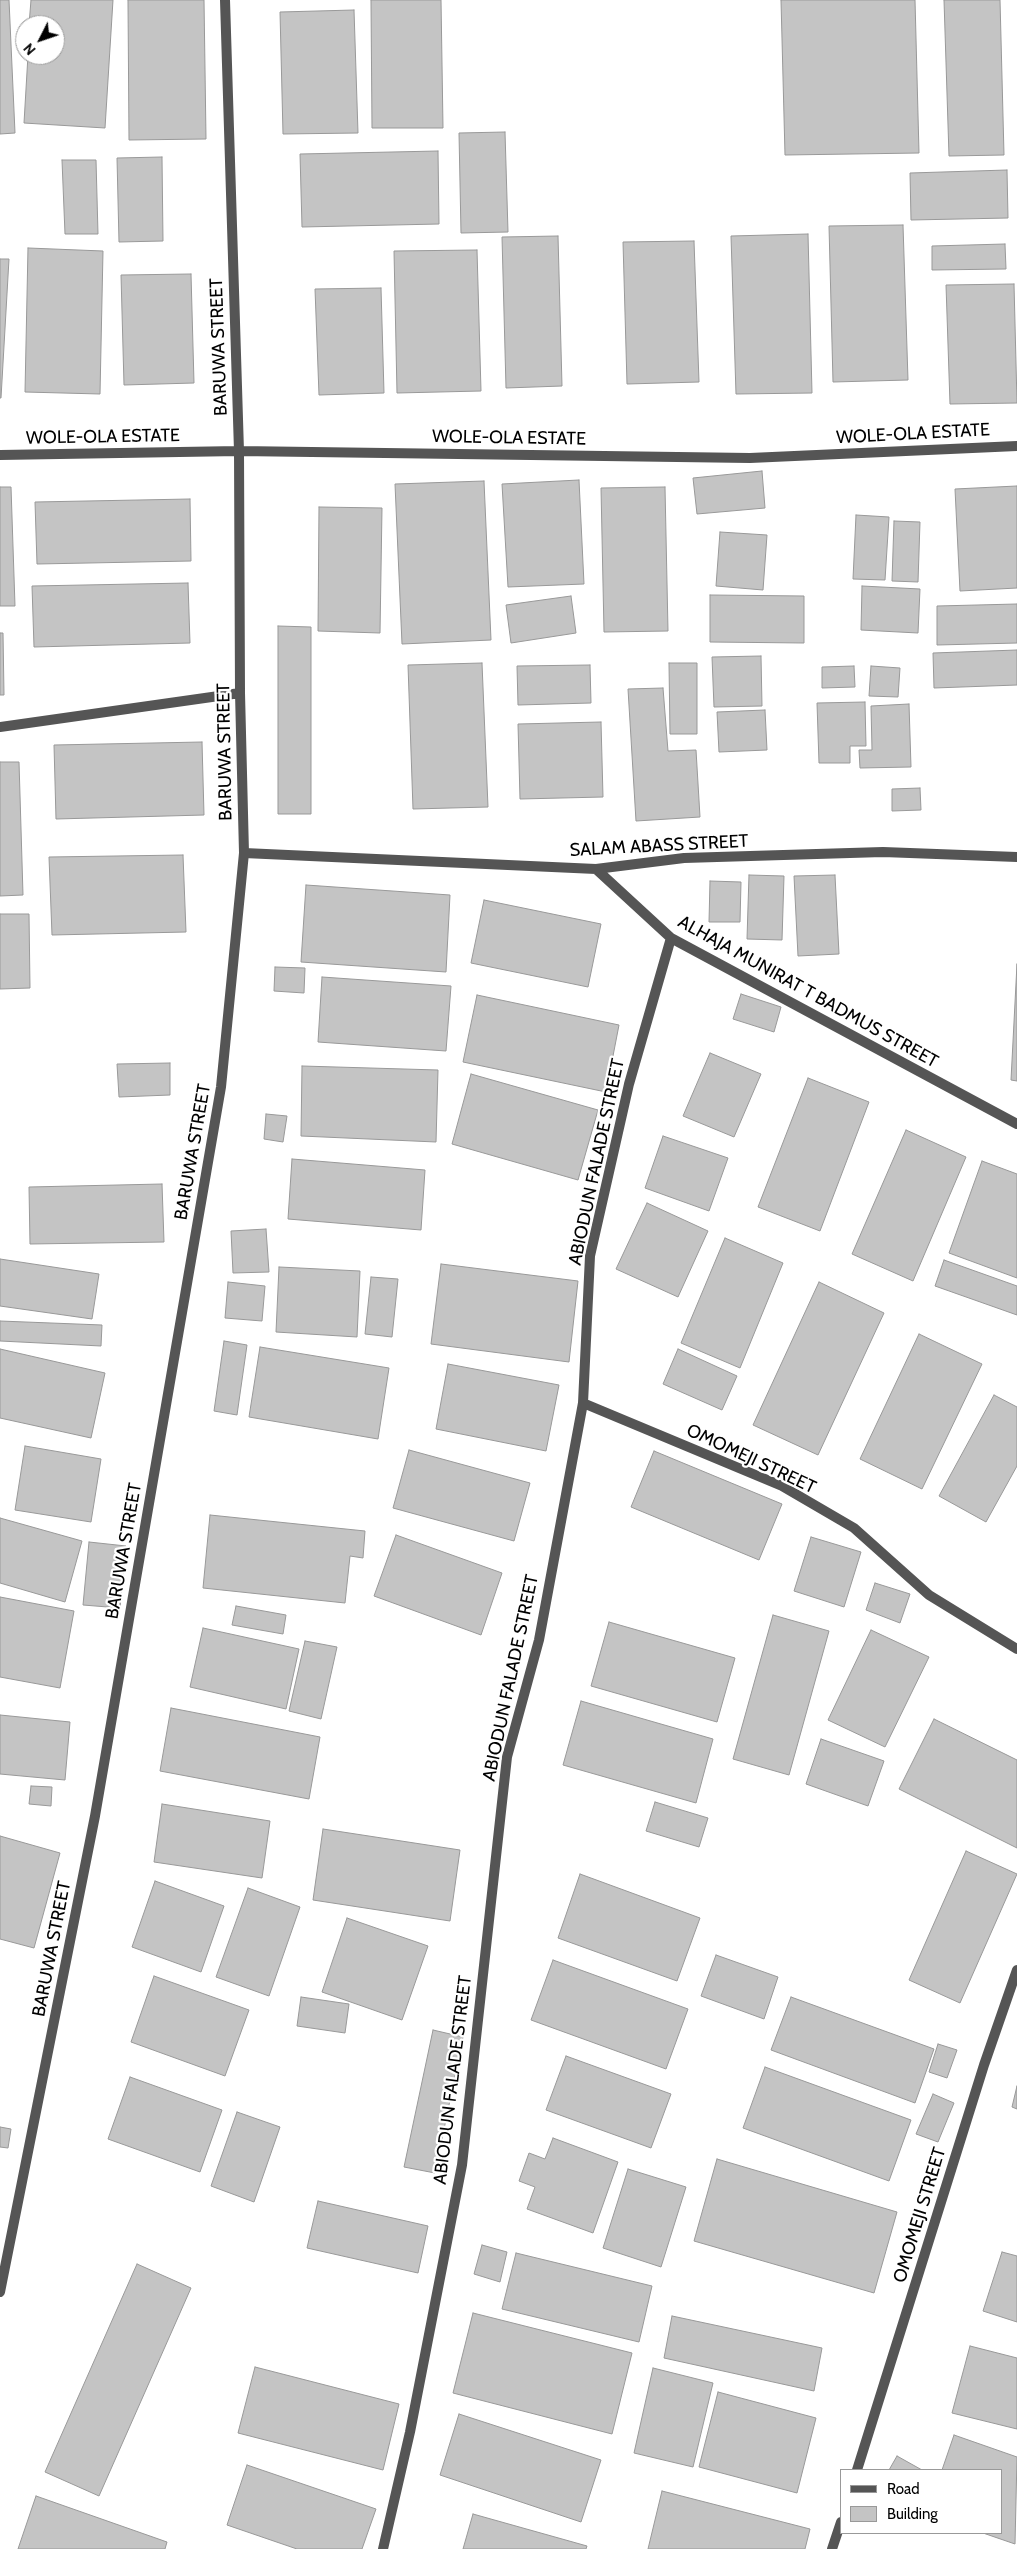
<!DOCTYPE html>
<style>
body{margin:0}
#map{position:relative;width:1017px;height:2549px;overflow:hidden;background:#fff;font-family:Cabin,sans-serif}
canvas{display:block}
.legend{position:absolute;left:840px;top:2469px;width:162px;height:65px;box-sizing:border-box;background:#fff;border:1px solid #999;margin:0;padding:6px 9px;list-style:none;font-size:15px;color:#000}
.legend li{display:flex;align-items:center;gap:10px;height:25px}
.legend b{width:25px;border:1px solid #999}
.north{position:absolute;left:15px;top:15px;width:50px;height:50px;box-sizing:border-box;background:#fff;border:1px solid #999;border-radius:50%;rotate:229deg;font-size:14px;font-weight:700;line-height:20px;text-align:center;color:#000}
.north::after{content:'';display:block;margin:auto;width:18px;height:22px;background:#000;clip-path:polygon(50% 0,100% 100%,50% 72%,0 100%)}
</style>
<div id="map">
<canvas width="1017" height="2549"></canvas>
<ul class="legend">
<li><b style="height:6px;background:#555"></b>Road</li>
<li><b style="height:14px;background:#c4c4c4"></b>Building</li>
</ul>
<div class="north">N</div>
</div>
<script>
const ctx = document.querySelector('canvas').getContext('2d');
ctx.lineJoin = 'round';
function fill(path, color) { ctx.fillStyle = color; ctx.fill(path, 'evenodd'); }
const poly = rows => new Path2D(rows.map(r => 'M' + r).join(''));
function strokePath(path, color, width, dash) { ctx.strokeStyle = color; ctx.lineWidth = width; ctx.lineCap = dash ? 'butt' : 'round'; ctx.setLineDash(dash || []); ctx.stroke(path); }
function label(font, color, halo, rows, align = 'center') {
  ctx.font = font + ' Cabin,sans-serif'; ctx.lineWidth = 4.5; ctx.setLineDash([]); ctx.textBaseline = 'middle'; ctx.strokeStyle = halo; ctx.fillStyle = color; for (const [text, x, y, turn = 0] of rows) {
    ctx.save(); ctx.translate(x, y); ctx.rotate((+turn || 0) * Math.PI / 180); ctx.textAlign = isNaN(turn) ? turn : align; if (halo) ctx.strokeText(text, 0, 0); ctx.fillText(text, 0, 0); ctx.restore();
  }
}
const building = poly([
 [0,0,9,0,15,133,0,134,0,0],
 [31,0,113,0,105,128,24,123,28,55,55,55,55,25,29,25,31,0],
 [128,0,204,0,206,139,129,140,128,0],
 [371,0,441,0,443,128,372,128,371,0],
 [781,0,915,0,919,153,785,155,781,0],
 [944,0,1000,0,1004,155,949,156,944,0],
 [354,10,358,133,283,134,280,12,354,10],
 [505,132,508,232,461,233,459,133,505,132],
 [438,151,439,224,302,227,300,154,438,151],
 [162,157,163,241,119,242,117,158,162,157],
 [62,160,96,160,98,234,65,234,62,160],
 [1007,170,1008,218,911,220,910,173,1007,170],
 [903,225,908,380,833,382,829,226,903,225],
 [808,234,812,393,736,394,731,236,808,234],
 [558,236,562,386,506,388,502,237,558,236],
 [694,241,699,382,627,384,623,242,694,241],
 [1005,244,1006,269,932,270,932,246,1005,244],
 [28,248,103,251,100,394,25,392,28,248],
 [477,250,481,391,397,393,394,251,477,250],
 [0,259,9,259,1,398,0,398,0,259],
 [191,274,194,383,124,385,121,275,191,274],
 [1014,284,1017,403,950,404,946,285,1014,284],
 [381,288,384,393,319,395,315,289,381,288],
 [762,471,765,508,697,514,693,478,762,471],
 [579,480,584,584,508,587,502,484,579,480],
 [484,481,491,640,402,644,395,484,484,481],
 [1017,486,1017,588,960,591,955,489,1017,486],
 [0,487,11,487,15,606,0,606,0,487],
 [665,487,668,631,604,632,601,488,665,487],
 [190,499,191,561,37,564,35,502,190,499],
 [319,507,382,508,380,633,318,631,319,507],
 [856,515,889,517,885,580,853,579,856,515],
 [894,521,920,522,918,582,892,581,894,521],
 [720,532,767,535,763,590,716,586,720,532],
 [188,583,190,643,34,647,32,586,188,583],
 [862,586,920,589,918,633,861,630,862,586],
 [710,595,804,596,804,643,710,642,710,595],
 [571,596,576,633,511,643,506,605,571,596],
 [1017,604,1017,643,937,645,937,606,1017,604],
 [278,626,311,627,311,814,278,814,278,626],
 [0,633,3,633,4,695,0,695,0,633],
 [1017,650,1017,685,934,688,933,653,1017,650],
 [761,656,762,706,714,707,712,657,761,656],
 [482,663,488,807,413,809,408,665,482,663],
 [669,663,697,663,697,734,670,734,669,663],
 [590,665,591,703,518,705,517,666,590,665],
 [854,666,855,687,822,688,822,667,854,666],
 [871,666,900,668,898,697,869,696,871,666],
 [663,688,668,751,696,750,700,817,636,821,628,689,663,688],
 [865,702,866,746,850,746,850,763,819,763,817,703,865,702],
 [909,704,911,767,860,768,859,750,872,750,871,706,909,704],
 [765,710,767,750,719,752,717,712,765,710],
 [601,722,603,797,520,799,518,724,601,722],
 [202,742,204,815,56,819,54,745,202,742],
 [0,762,19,762,23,895,0,896,0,762],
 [920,788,921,810,892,811,892,789,920,788],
 [183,855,186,932,52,935,49,857,183,855],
 [749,875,784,876,782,940,747,939,749,875],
 [835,875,839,954,798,956,794,876,835,875],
 [710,881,741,882,740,922,709,922,710,881],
 [306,885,450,895,446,972,301,962,306,885],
 [484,900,601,924,588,987,471,963,484,900],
 [0,914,29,914,30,988,0,989,0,914],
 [1017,964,1017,1081,1011,1080,1017,964],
 [275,967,305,968,304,993,274,991,275,967],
 [322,977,451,986,446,1051,318,1042,322,977],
 [741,994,781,1007,774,1032,733,1019,741,994],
 [477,995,619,1025,606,1092,463,1062,477,995],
 [710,1053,761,1074,734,1137,683,1116,710,1053],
 [170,1063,170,1095,119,1097,117,1064,170,1063],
 [302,1066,438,1070,436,1142,301,1136,302,1066],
 [471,1074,598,1110,578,1180,452,1144,471,1074],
 [808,1078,869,1102,820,1231,758,1207,808,1078],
 [266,1114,287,1116,283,1142,264,1139,266,1114],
 [906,1130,966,1157,913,1281,852,1254,906,1130],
 [663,1136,728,1158,709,1211,645,1188,663,1136],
 [292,1159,425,1170,421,1230,288,1219,292,1159],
 [982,1161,1017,1174,1017,1278,949,1253,982,1161],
 [162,1184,164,1242,30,1244,29,1187,162,1184],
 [647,1203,708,1231,678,1297,616,1269,647,1203],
 [266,1229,269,1272,233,1273,231,1231,266,1229],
 [725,1238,783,1263,740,1368,681,1343,725,1238],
 [0,1259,99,1274,92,1319,0,1306,0,1259],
 [944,1260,1017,1286,1017,1315,935,1286,944,1260],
 [441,1264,578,1281,569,1362,431,1344,441,1264],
 [279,1267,360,1271,357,1337,276,1332,279,1267],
 [371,1277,398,1279,392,1337,365,1334,371,1277],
 [228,1282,265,1286,262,1321,225,1318,228,1282],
 [819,1282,884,1313,818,1455,753,1425,819,1282],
 [0,1321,102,1325,101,1346,0,1341,0,1321],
 [919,1334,982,1364,922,1489,860,1459,919,1334],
 [224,1341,247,1345,237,1415,214,1411,224,1341],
 [260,1347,389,1368,378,1439,249,1417,260,1347],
 [0,1349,105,1373,91,1438,0,1418,0,1349],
 [678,1349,737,1376,722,1410,663,1384,678,1349],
 [448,1364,559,1385,546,1451,436,1429,448,1364],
 [994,1395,1017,1407,1017,1466,986,1522,939,1496,994,1395],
 [25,1446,101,1459,91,1522,15,1510,25,1446],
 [409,1450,530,1483,514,1541,393,1508,409,1450],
 [654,1451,782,1504,759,1560,631,1507,654,1451],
 [210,1515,365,1531,363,1558,350,1556,345,1603,203,1588,210,1515],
 [0,1518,82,1541,65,1602,0,1583,0,1518],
 [396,1535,502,1573,481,1635,374,1596,396,1535],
 [811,1537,861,1552,844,1607,794,1591,811,1537],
 [89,1542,126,1546,120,1608,83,1605,89,1542],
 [875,1583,910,1594,900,1623,866,1610,875,1583],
 [0,1597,74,1611,60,1688,0,1677,0,1597],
 [236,1606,286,1615,283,1634,232,1625,236,1606],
 [773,1615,829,1631,789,1775,733,1759,773,1615],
 [609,1622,735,1658,717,1722,591,1686,609,1622],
 [203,1628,299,1649,286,1709,190,1687,203,1628],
 [871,1630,929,1657,885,1747,828,1720,871,1630],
 [305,1641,337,1647,321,1719,289,1711,305,1641],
 [581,1701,713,1739,696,1803,563,1765,581,1701],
 [171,1708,320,1737,309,1799,160,1771,171,1708],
 [0,1715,70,1722,65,1780,0,1774,0,1715],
 [934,1719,1017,1760,1017,1848,899,1789,934,1719],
 [821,1739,884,1761,868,1806,806,1784,821,1739],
 [31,1786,52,1787,51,1806,29,1804,31,1786],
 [655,1802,708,1818,699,1847,646,1831,655,1802],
 [162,1804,270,1821,262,1878,154,1862,162,1804],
 [323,1829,460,1850,450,1921,313,1900,323,1829],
 [0,1836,60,1853,34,1948,0,1939,0,1836],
 [966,1851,1017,1874,960,2003,909,1980,966,1851],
 [580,1874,700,1918,677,1981,558,1938,580,1874],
 [155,1881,224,1906,201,1972,132,1947,155,1881],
 [248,1888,300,1907,269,1996,216,1977,248,1888],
 [347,1918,428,1946,402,2020,322,1992,347,1918],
 [716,1955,778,1977,764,2019,701,1996,716,1955],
 [553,1960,688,2009,666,2069,531,2020,553,1960],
 [154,1976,249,2010,225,2076,131,2042,154,1976],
 [301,1997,349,2004,345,2033,297,2026,301,1997],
 [791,1997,934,2049,915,2103,771,2050,791,1997],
 [433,2030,463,2037,435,2173,404,2167,433,2030],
 [938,2044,957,2050,947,2078,929,2072,938,2044],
 [566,2056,671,2094,651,2148,546,2110,566,2056],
 [765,2067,911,2120,889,2181,743,2128,765,2067],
 [130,2077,222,2110,200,2172,108,2139,130,2077],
 [1017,2086,1017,2109,1012,2107,1017,2086],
 [933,2094,954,2103,938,2142,916,2134,933,2094],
 [237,2112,280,2127,254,2202,211,2186,237,2112],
 [0,2127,11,2129,8,2148,0,2147,0,2127],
 [553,2138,618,2162,593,2233,527,2209,535,2187,519,2181,529,2153,545,2159,553,2138],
 [717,2159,897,2212,874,2293,694,2241,717,2159],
 [628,2169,686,2187,661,2267,603,2248,628,2169],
 [318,2201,428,2226,418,2273,307,2248,318,2201],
 [482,2245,507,2252,500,2282,474,2274,482,2245],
 [1002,2252,1017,2256,1017,2322,983,2311,1002,2252],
 [516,2253,652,2286,639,2342,502,2309,516,2253],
 [137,2264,191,2288,99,2496,45,2472,137,2264],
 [473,2313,632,2353,612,2434,453,2393,473,2313],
 [672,2316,822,2348,814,2391,664,2358,672,2316],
 [970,2346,1017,2358,1017,2429,952,2413,970,2346],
 [255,2367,399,2404,383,2470,238,2433,255,2367],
 [653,2368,713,2383,693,2467,634,2453,653,2368],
 [718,2392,816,2418,797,2493,699,2467,718,2392],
 [459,2414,601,2460,581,2522,440,2475,459,2414],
 [954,2435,1017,2457,1015,2544,983,2533,1001,2533,1001,2470,942,2470,954,2435],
 [897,2456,922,2470,889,2470,897,2456],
 [247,2465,376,2509,362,2549,297,2549,227,2525,247,2465],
 [662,2491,810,2529,805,2549,648,2549,662,2491],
 [36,2496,167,2542,165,2549,18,2549,36,2496],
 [473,2514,587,2546,586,2549,463,2549,473,2514]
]);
fill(building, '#c4c4c4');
strokePath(building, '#999', 1);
strokePath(poly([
 [0,455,239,451,750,458,1017,446],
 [0,727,240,693],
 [244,853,596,869,684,858,883,852,1017,857],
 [596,869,671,938,1017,1124],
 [583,1403,782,1486,854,1528,929,1595,1017,1649],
 [0,2292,95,1816,221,1087,244,853,240,693,239,451,225,0],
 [857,2470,984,2065,1017,1970],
 [383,2549,410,2432,462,2165,507,1757,539,1640,583,1403,590,1256,629,1084,671,938],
 [832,2549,841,2522]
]), '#555', 10);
label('18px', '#000', '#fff', [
 ["BARUWA STREET",219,347,-92],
 ["WOLE-OLA ESTATE",913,434,-3],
 ["WOLE-OLA ESTATE",103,437,-1],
 ["WOLE-OLA ESTATE",509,438,1],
 ["BARUWA STREET",225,752,-91],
 ["SALAM ABASS STREET",659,846,-3],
 ["ALHAJA MUNIRAT T BADMUS STREET",808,992,29],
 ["BARUWA STREET",193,1152,-80],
 ["ABIODUN FALADE STREET",597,1162,-78],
 ["OMOMEJI STREET",751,1459,25],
 ["BARUWA STREET",124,1551,-80],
 ["ABIODUN FALADE STREET",511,1678,-78],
 ["BARUWA STREET",52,1949,-79],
 ["ABIODUN FALADE STREET",453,2080,-83],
 ["OMOMEJI STREET",920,2215,-73]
]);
</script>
